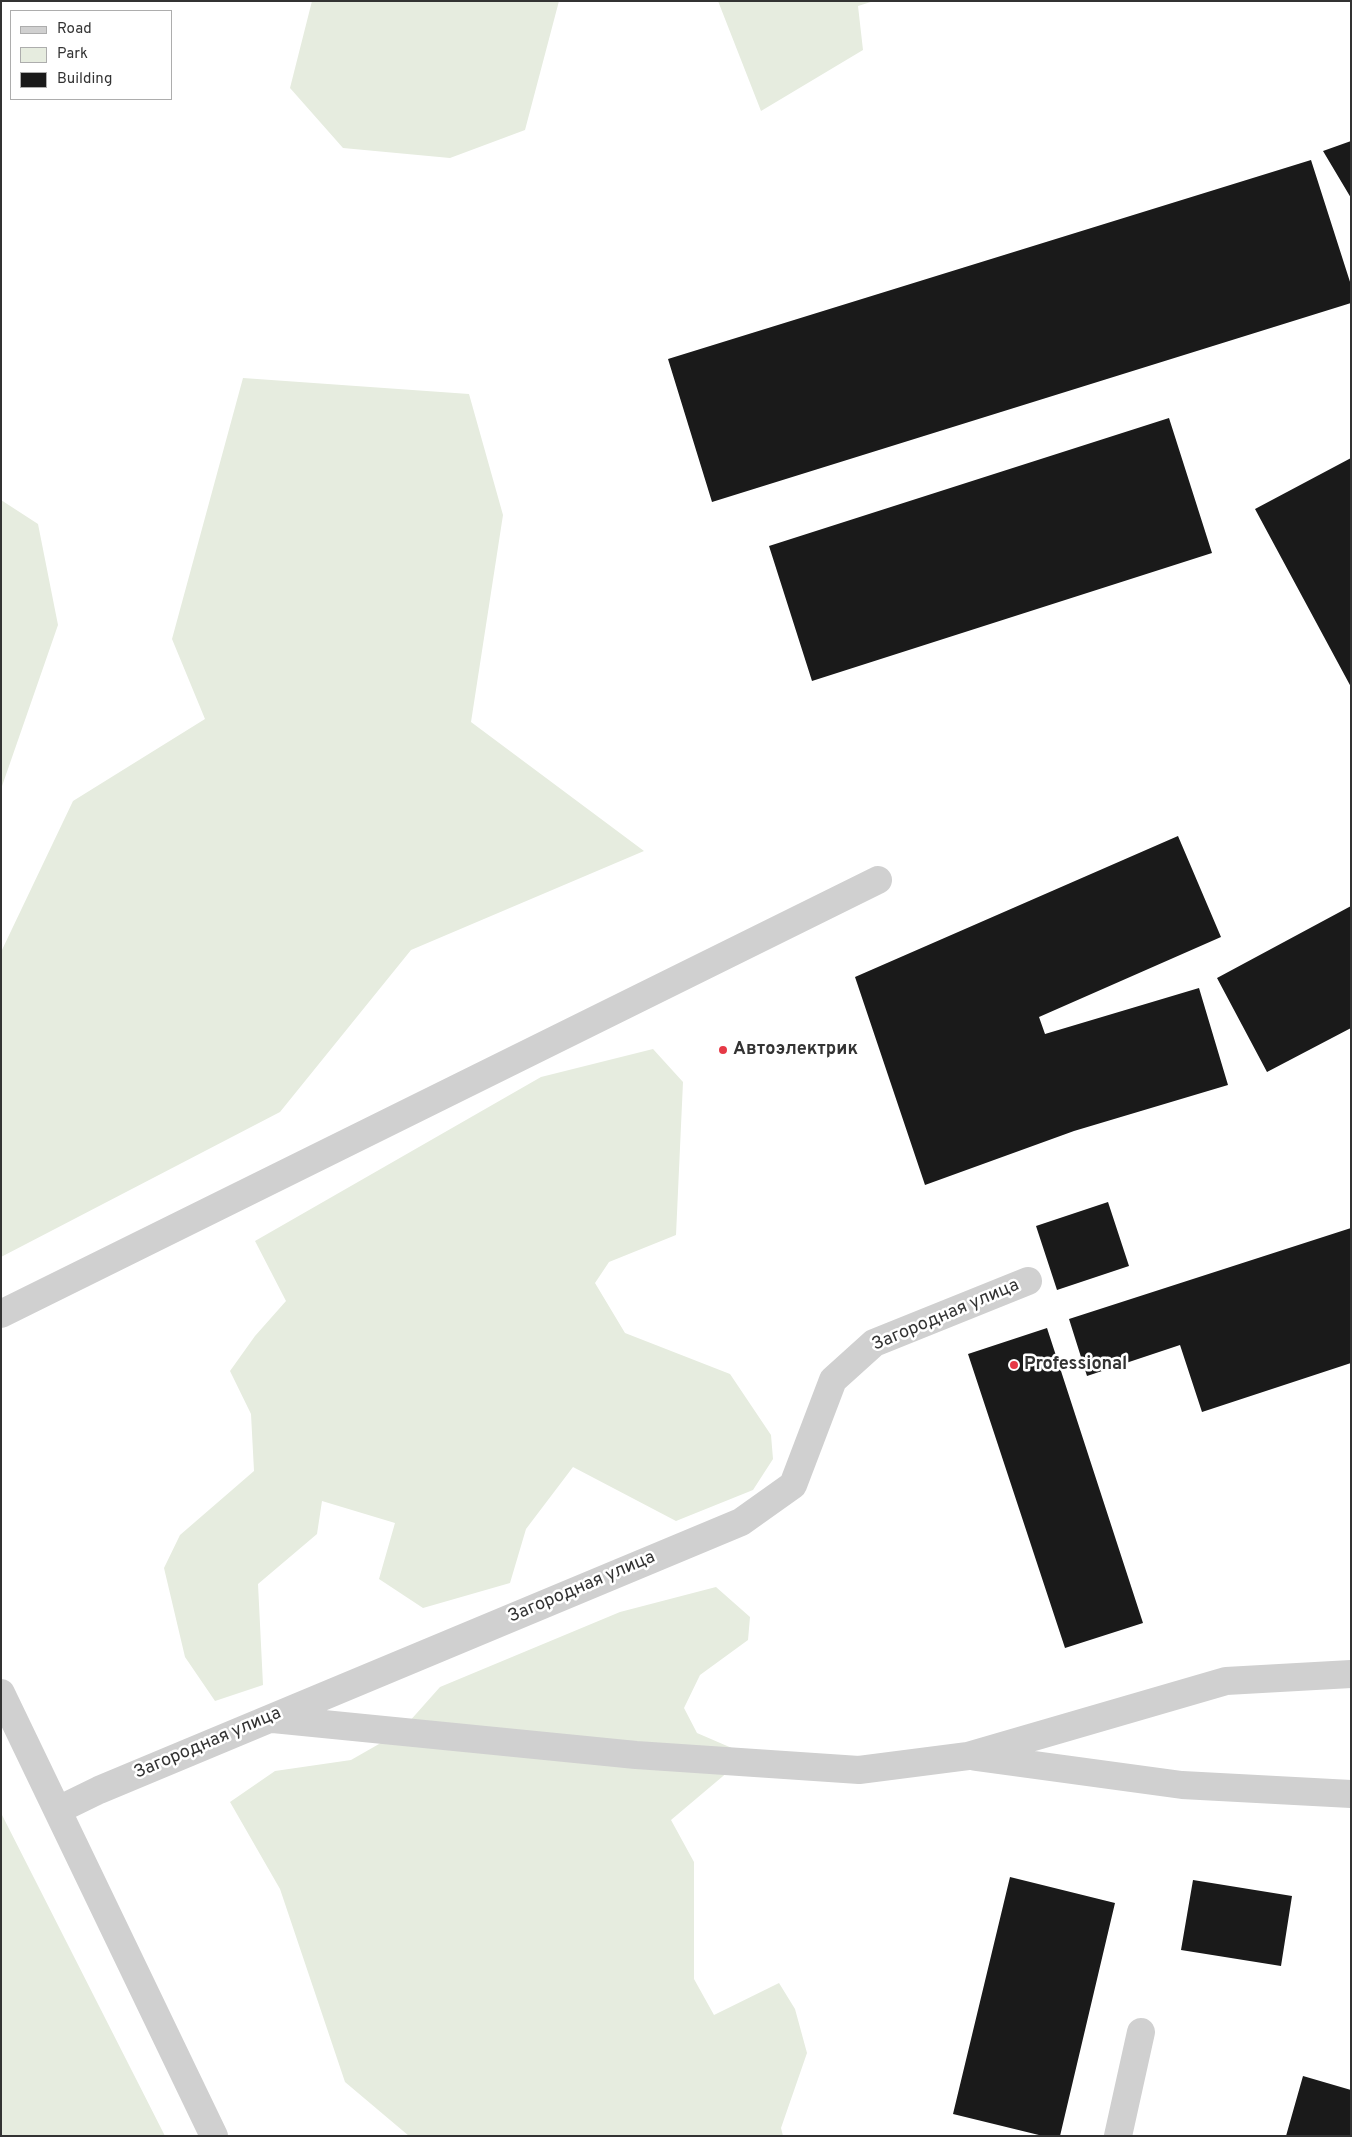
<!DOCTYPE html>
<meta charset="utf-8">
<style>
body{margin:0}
#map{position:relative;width:1352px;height:2137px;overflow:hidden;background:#fff;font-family:Overpass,sans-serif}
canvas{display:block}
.frame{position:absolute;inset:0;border:2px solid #333;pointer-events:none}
.legend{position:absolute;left:10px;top:10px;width:162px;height:90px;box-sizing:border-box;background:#fff;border:1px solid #adadad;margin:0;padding:6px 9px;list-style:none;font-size:15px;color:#333}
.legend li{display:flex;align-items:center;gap:10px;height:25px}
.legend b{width:25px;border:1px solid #adadad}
</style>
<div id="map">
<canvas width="1352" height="2137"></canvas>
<div class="frame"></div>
<ul class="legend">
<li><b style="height:6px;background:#d0d0d0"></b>Road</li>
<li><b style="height:14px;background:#e6ecdf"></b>Park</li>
<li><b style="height:14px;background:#1a1a1a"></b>Building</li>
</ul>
</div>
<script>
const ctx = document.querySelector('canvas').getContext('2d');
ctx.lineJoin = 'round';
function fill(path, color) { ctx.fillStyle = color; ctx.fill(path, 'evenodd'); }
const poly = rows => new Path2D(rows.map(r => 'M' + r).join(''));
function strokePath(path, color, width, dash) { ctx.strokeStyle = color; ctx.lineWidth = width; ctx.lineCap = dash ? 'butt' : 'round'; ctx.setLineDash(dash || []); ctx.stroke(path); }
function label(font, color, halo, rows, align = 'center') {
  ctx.font = font + ' Overpass,sans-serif'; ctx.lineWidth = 5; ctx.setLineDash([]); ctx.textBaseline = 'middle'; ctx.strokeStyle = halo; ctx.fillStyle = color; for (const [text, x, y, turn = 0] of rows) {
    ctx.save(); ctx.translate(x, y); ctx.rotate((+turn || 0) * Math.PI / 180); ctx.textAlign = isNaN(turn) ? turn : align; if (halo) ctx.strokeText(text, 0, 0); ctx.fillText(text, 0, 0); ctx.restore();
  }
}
fill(poly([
 [312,1,559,1,525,130,450,158,343,148,290,88],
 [718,1,874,1,858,6,863,50,761,111],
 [243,378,469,394,503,515,471,722,644,851,411,950,280,1112,1,1257,1,952,73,801,205,719,172,639],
 [1,500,38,524,58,625,1,789],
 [653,1049,683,1082,676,1235,609,1262,595,1283,625,1333,730,1374,771,1435,773,1459,753,1490,676,1521,573,1467,526,1529,510,1583,423,1608,379,1579,395,1523,322,1501,317,1534,258,1584,263,1685,215,1701,185,1657,164,1568,180,1535,254,1471,251,1414,230,1371,255,1336,286,1301,255,1241,541,1077],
 [716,1587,750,1617,748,1640,700,1675,684,1708,697,1733,748,1755,671,1820,694,1862,694,1979,714,2015,779,1983,795,2009,807,2053,781,2128,783,2136,409,2136,345,2082,280,1889,230,1802,275,1771,351,1760,400,1732,440,1687,620,1612],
 [1,1813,165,2136,1,2136]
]), '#e6ecdf');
fill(poly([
 [1351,141,1351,198,1323,151],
 [1311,160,1351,285,1351,303,712,502,668,359],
 [1169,418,1212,553,812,681,769,546],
 [1351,458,1351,687,1255,509],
 [1178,836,1221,937,1039,1017,1045,1034,1199,988,1228,1085,1074,1131,925,1185,855,977],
 [1351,906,1351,1028,1267,1072,1217,978],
 [1108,1202,1129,1266,1057,1290,1036,1226],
 [1351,1228,1351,1363,1202,1412,1180,1345,1087,1376,1069,1319],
 [1047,1328,1143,1623,1065,1648,968,1354],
 [1010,1877,1115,1903,1060,2136,1043,2136,953,2114],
 [1193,1880,1292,1896,1281,1966,1181,1950],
 [1303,2076,1351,2090,1351,2136,1286,2136]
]), '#1a1a1a');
strokePath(poly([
 [1,1314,878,880],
 [1,1693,214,2136],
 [273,1719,636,1755,859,1770,968,1756,1226,1681,1351,1674],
 [976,1757,1182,1785,1351,1794],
 [58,1810,99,1790,741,1522,793,1485,833,1380,874,1343,1028,1281],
 [1118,2136,1141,2032]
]), '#d0d0d0', 28);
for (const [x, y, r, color] of [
 [723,1050,5,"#e63946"],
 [1014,1365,5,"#e63946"]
]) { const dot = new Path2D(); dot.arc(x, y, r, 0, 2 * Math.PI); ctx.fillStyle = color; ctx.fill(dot); strokePath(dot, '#fff', 2); }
label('bold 18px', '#333', '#fff', [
 ["Автоэлектрик",733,1050],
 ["Professional",1024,1365]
], 'left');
label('18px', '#333', '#fff', [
 ["Загородная улица",946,1316,-23],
 ["Загородная улица",582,1588,-23],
 ["Загородная улица",208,1744,-23]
]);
</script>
